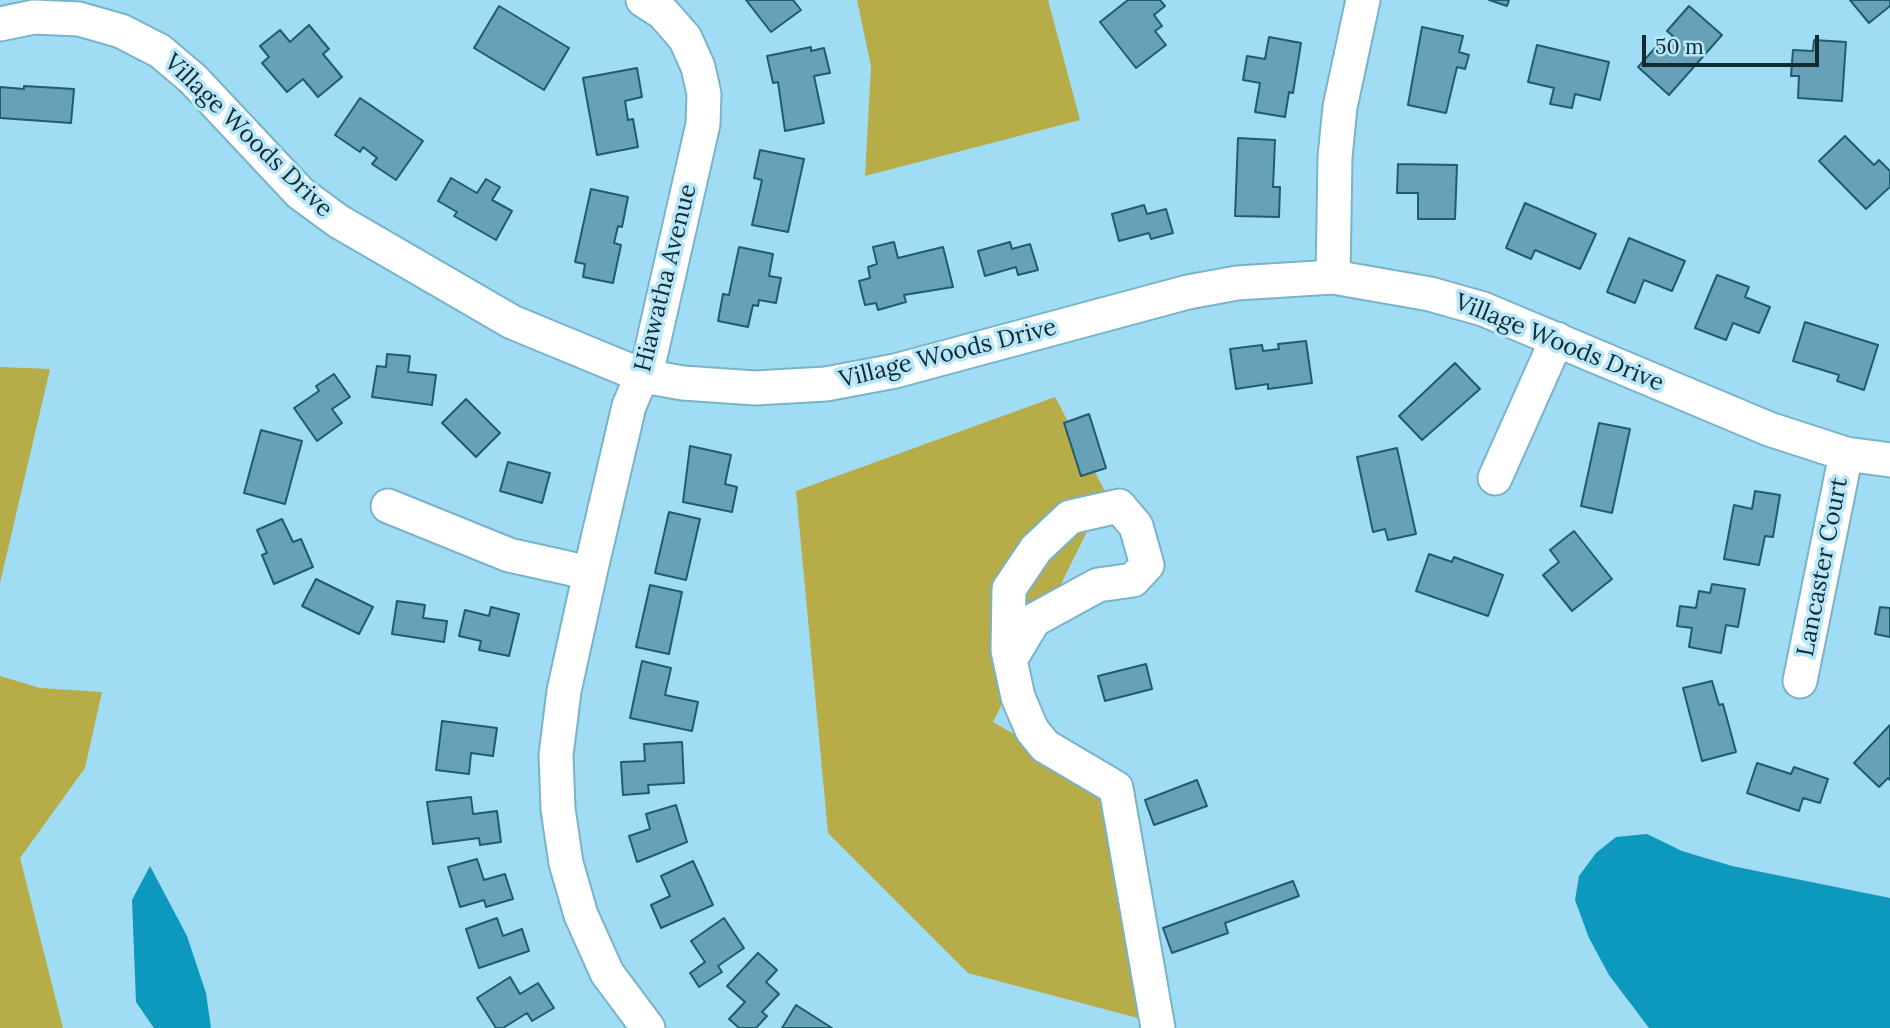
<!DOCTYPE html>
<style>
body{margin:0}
#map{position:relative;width:1890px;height:1028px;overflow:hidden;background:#a0dcf3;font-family:Lora,serif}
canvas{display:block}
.scale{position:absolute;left:1642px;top:35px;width:177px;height:32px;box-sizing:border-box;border:4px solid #122b33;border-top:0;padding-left:9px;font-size:21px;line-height:24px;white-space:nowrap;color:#122b33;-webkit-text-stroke:5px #b7e7f9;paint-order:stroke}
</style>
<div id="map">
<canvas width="1890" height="1028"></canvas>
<div class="scale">50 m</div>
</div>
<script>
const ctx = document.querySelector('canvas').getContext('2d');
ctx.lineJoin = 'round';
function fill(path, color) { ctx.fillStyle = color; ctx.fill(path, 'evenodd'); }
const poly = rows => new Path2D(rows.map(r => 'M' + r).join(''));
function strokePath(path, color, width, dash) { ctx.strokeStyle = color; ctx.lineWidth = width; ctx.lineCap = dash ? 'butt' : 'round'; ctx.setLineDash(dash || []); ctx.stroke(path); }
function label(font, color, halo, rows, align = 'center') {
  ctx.font = font + ' Lora,serif'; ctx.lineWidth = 7; ctx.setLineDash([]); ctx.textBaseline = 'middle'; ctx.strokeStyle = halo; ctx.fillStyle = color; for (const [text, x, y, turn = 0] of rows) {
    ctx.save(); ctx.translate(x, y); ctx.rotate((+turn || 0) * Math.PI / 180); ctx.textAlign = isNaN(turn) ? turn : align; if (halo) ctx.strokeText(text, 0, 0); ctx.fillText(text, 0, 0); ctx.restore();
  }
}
fill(poly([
 [857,0,1048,0,1080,120,865,176,871,66],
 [0,367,50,369,0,583],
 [1055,397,1106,493,993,722,1110,790,1153,1022,968,973,828,833,796,491],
 [0,676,40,688,102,692,85,768,20,858,63,1028,0,1028]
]), '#b6ac48');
fill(poly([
 [1647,834,1682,851,1732,866,1890,898,1890,1028,1649,1028,1609,975,1589,938,1575,900,1579,876,1596,853,1616,837],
 [150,866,187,936,206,993,211,1028,154,1028,136,1002,132,900]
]), '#0d98bd');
const building = poly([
 [746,0,793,0,801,10,771,32,746,0],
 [1128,0,1160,0,1165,6,1154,15,1162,26,1155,31,1166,45,1136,68,1100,22,1128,0],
 [1489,0,1509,0,1507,6,1489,0],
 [1850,0,1890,0,1890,6,1869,23,1850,0],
 [499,6,569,48,544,90,474,48,499,6],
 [1689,6,1722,35,1669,95,1638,67,1657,46,1661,50,1673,36,1667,31,1689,6],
 [309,25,329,49,323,54,342,77,318,97,303,79,287,92,262,63,269,57,260,46,280,30,290,42,309,25],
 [1422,27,1463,36,1459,52,1469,55,1465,69,1457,67,1446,113,1408,105,1422,27],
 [1269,37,1301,43,1293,93,1289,92,1285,117,1255,112,1260,83,1243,80,1247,56,1265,59,1269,37],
 [1814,40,1846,42,1842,101,1798,98,1799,76,1791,76,1793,50,1813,51,1814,40],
 [1537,45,1609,62,1600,100,1575,94,1572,108,1550,104,1554,88,1528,82,1537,45],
 [811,47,811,51,824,48,830,73,814,76,824,123,785,131,778,82,773,83,767,56,811,47],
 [637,68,642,97,625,101,628,120,633,119,638,147,597,155,583,78,637,68],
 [24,86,74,89,71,123,0,118,0,87,24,89,24,86],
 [360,98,423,141,396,180,372,164,377,158,363,147,360,152,335,135,360,98],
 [1845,136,1874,165,1879,160,1890,171,1890,187,1866,209,1819,161,1845,136],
 [1238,138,1275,140,1273,187,1280,187,1279,217,1235,216,1238,138],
 [760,150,804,159,788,232,752,225,762,180,754,178,760,150],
 [1398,164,1457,165,1455,219,1418,219,1418,193,1397,193,1398,164],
 [451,178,477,193,486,179,500,187,492,200,512,211,496,240,454,216,457,212,438,201,451,178],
 [591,189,628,197,622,227,618,226,614,243,621,245,613,283,583,277,585,264,575,262,591,189],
 [1525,203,1596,234,1580,269,1535,250,1531,259,1506,248,1525,203],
 [1144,205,1147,214,1166,209,1173,233,1151,239,1149,233,1119,241,1112,214,1144,205],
 [1629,238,1685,261,1672,291,1644,280,1635,303,1607,292,1629,238],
 [894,242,898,258,943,247,953,287,904,295,906,302,878,310,876,303,865,305,859,281,870,278,868,267,877,264,873,247,894,242],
 [1010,242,1012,249,1030,244,1038,270,1018,275,1016,267,985,276,978,251,1010,242],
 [739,247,773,254,769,276,781,278,776,303,759,300,758,306,753,305,748,327,718,321,723,294,729,295,739,247],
 [1717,275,1749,287,1745,297,1770,307,1759,333,1733,323,1726,340,1695,328,1717,275],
 [1805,322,1878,345,1864,390,1837,381,1839,375,1793,361,1805,322],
 [1306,341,1312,383,1268,389,1268,384,1236,389,1230,349,1262,345,1263,351,1279,349,1278,344,1306,341],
 [387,354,410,356,408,372,436,375,432,405,372,397,377,366,386,367,387,354],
 [1455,363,1480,389,1422,440,1399,416,1455,363],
 [334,374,350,397,332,409,342,423,317,441,294,408,319,391,316,386,334,374],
 [466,399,500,433,476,457,442,423,466,399],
 [1089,414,1106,468,1081,476,1064,423,1089,414],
 [1599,423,1630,429,1612,513,1581,506,1599,423],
 [261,430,302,441,285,504,244,493,261,430],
 [690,446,731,455,725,484,737,487,732,512,683,502,690,446],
 [1397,448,1416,534,1388,540,1385,529,1373,532,1357,457,1397,448],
 [508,462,550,473,542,503,500,491,508,462],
 [1755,491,1780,495,1773,537,1765,536,1759,565,1724,559,1734,505,1752,509,1755,491],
 [669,512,700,519,686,580,655,573,669,512],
 [282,519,293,542,301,539,313,567,274,584,262,555,267,553,257,530,282,519],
 [1574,531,1612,579,1572,611,1543,575,1559,562,1550,550,1574,531],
 [1429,554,1452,562,1454,557,1503,575,1488,616,1416,591,1429,554],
 [316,579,373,607,359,634,302,606,316,579],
 [1712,584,1745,589,1738,627,1726,625,1721,653,1689,647,1692,628,1677,626,1680,606,1696,608,1699,591,1710,593,1712,584],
 [650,585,682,592,669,654,636,647,650,585],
 [397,601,425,605,423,618,447,621,444,642,392,634,397,601],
 [491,607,519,614,509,656,479,650,481,641,459,636,465,610,489,616,491,607],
 [1880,607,1890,608,1890,637,1875,634,1880,607],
 [642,661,671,668,665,695,698,702,692,731,630,718,642,661],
 [1146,664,1152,689,1105,701,1098,676,1146,664],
 [1712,681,1719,705,1723,704,1736,752,1702,761,1683,688,1712,681],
 [442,721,497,728,493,756,471,753,469,774,436,770,442,721],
 [1890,725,1890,780,1888,778,1879,787,1854,763,1890,725],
 [682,742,684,783,648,785,649,793,623,795,621,762,645,761,644,744,682,742],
 [1757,763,1791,774,1794,767,1828,779,1820,803,1803,798,1799,811,1747,793,1757,763],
 [1197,780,1207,806,1154,825,1145,800,1197,780],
 [471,797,473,814,497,811,501,842,480,845,479,838,433,844,427,802,471,797],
 [676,805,687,842,637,862,629,836,650,829,646,814,676,805],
 [477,859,484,880,505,874,513,899,486,907,484,900,460,907,448,867,477,859],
 [693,861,713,905,661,928,651,905,670,896,661,876,693,861],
 [1293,881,1299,896,1225,923,1228,933,1172,953,1163,928,1293,881],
 [497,918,503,936,522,929,529,951,479,968,466,929,497,918],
 [724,918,744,948,718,966,722,972,699,987,690,973,705,962,691,941,724,918],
 [758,953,777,970,766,982,779,994,762,1012,767,1016,756,1028,739,1028,729,1019,745,1002,727,986,758,953],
 [510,977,520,994,538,983,554,1008,532,1021,527,1013,503,1028,496,1028,477,998,510,977],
 [796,1005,832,1028,782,1028,796,1005]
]);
fill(building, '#67a1b7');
strokePath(building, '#1f5c70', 2);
const minor = poly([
 [643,0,663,13,685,38,698,67,704,94,703,124,650,357,629,406,590,573,564,691,556,755,558,809,566,863,581,915,607,973,648,1028],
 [0,24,34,17,79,19,121,31,160,51,193,79,300,193,338,221,512,322,643,376,683,383,755,388,826,384,895,371,1188,292,1237,283,1333,277,1430,294,1483,309,1769,429,1846,454,1890,460],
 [1333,277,1335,157,1340,107,1363,0],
 [1495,478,1557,339],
 [388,506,509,555,590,573],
 [1010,660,1034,620,1098,585,1133,580,1147,565,1136,526,1119,506,1070,517,1036,549,1009,589,1008,650,1010,660,1018,697,1032,730,1045,746,1116,788,1158,1028],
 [1800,681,1846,454]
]);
strokePath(minor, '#78b3c9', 37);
strokePath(minor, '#fff', 33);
label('24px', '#122b33', '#b7e7f9', [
 ["Village Woods Drive",248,136,44],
 ["Hiawatha Avenue",666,278,-76],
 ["Village Woods Drive",1559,343,22],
 ["Village Woods Drive",948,354,-14],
 ["Lancaster Court",1823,567,-79]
]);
</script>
